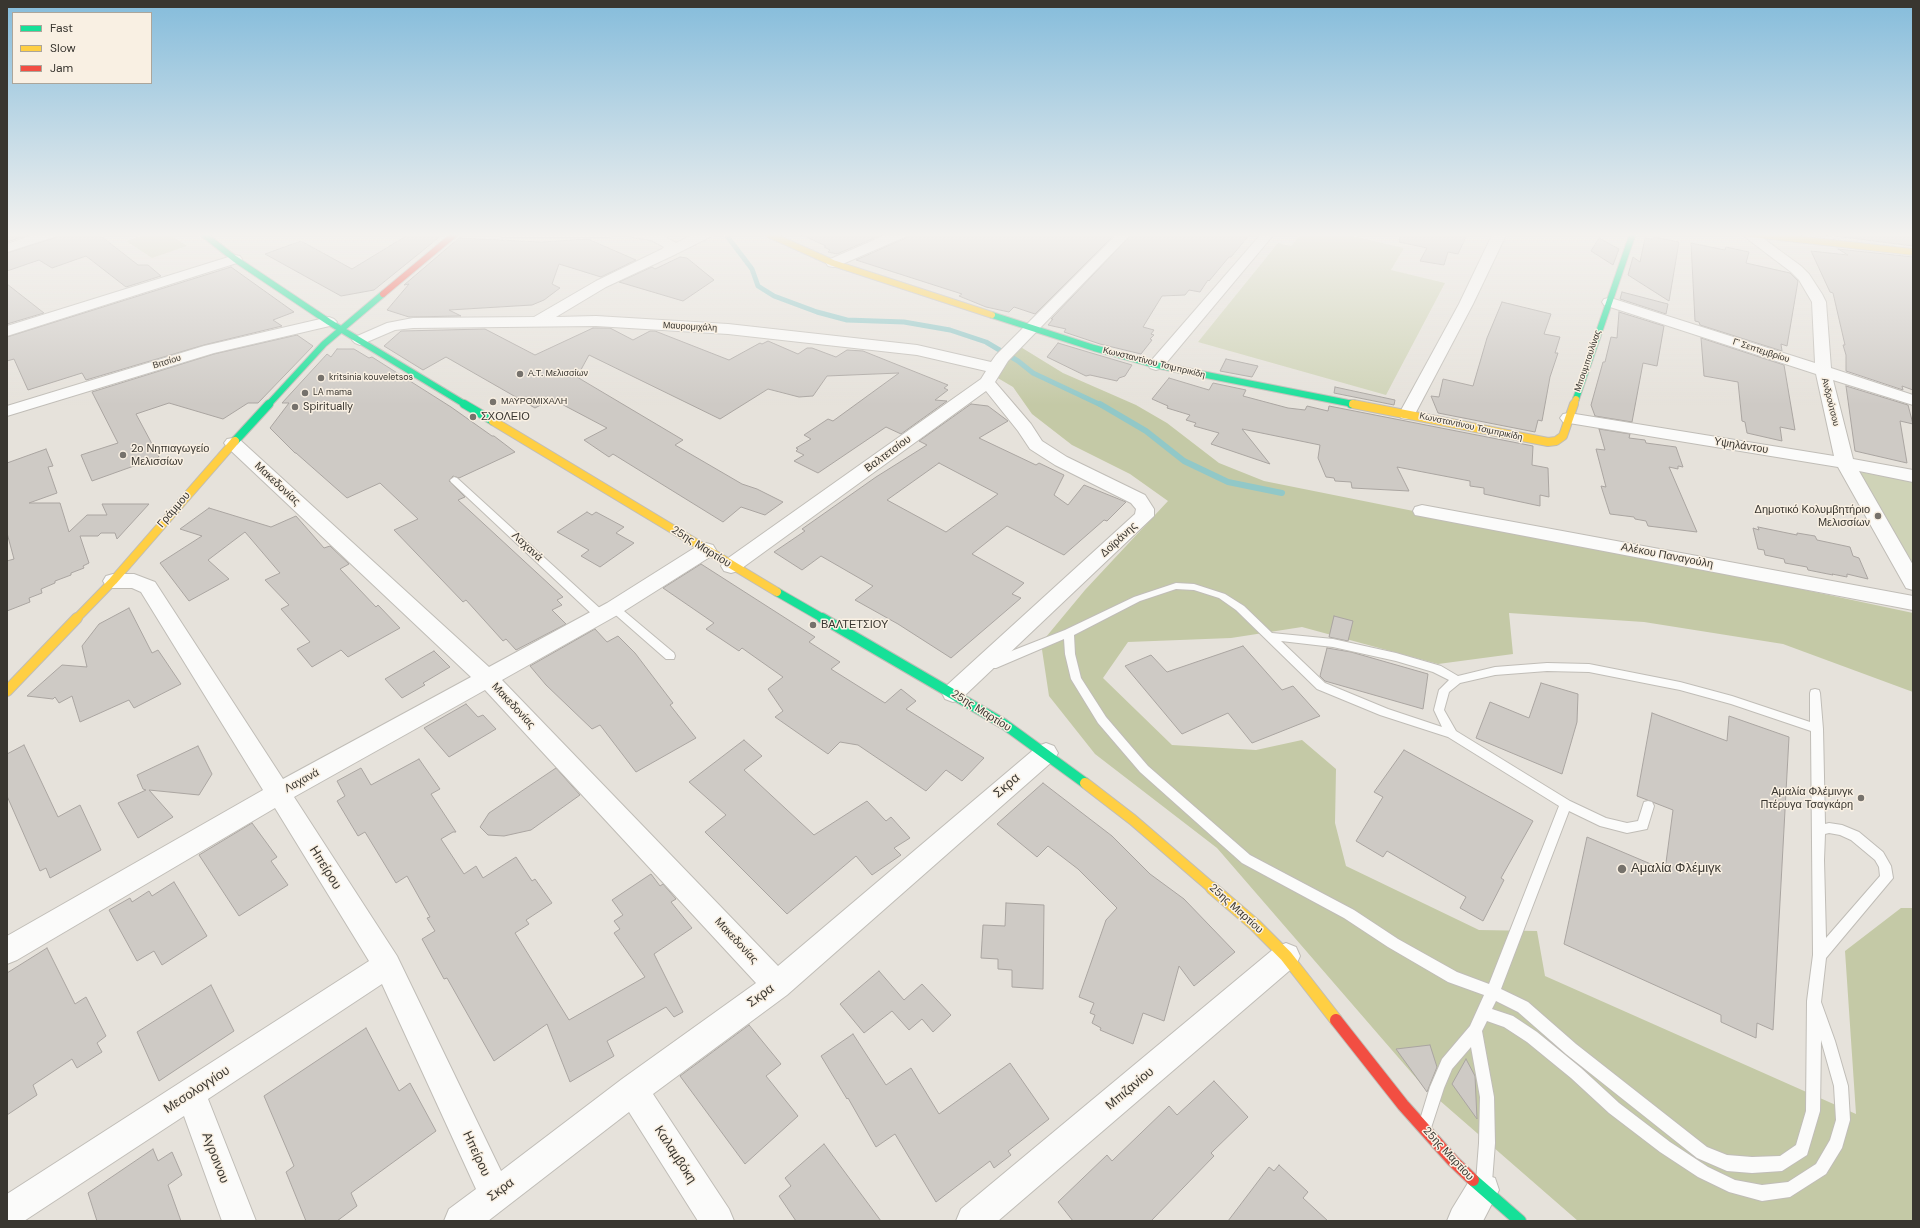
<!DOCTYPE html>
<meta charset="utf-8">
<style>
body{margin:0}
#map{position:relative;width:1920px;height:1228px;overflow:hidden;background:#e6e2db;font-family:"DM Sans",sans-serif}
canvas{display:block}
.frame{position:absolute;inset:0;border:8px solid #393630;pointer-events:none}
.legend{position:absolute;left:12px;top:12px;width:140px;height:72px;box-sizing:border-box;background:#f9f0e3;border:1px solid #aca69b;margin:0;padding:5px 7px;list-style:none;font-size:12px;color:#393630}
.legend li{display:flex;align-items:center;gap:8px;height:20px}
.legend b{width:20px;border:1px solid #aca69b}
</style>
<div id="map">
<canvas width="1920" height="1228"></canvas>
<div class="frame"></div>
<ul class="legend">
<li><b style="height:5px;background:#16e098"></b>Fast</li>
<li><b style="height:5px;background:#ffcf43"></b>Slow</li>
<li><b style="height:5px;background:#f24e42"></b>Jam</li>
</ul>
</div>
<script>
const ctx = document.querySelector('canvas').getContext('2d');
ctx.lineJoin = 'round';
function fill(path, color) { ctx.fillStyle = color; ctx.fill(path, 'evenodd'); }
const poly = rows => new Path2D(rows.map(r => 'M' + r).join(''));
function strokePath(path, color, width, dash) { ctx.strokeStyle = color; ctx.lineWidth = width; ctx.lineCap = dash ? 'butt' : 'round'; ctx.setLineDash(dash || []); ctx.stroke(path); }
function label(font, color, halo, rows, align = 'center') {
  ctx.font = font + ' "DM Sans",sans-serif'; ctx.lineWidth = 3; ctx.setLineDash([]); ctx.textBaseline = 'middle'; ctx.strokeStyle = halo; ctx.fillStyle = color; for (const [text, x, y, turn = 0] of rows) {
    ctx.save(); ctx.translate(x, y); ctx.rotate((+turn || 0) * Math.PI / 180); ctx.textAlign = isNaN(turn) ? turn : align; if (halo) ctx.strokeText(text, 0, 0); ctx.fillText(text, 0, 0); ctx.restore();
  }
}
fill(poly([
 [149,233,167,233,187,246,152,258,126,241],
 [1301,233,1340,233,1404,248,1391,270,1445,283,1386,395,1198,342,1278,243,1291,246],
 [1855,471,1913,482,1913,563,1854,473]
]), '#cfd3b7');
fill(poly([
 [1019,346,1063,373,1136,405,1167,423,1219,463,1264,481,1782,585,1913,613,1913,692,1783,644,1644,622,1509,613,1513,654,1438,664,1302,627,1231,638,1128,642,1103,678,1172,745,1256,750,1302,740,1336,769,1335,823,1346,866,1479,930,1537,931,1545,976,1856,1114,1845,951,1901,908,1913,908,1913,1221,1578,1221,1423,1086,1217,848,1095,754,1049,696,1041,643,1085,590,1168,501,1130,474,1072,445,1032,414,1013,387,996,377,1006,360]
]), '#c4c9a6');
strokePath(poly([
 [727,236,752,269,758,286,774,296,817,312,847,320,904,322,950,330,986,342,1018,361,1033,373,1101,405]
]), '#91c8c8', 5);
strokePath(poly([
 [1100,404,1146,431,1184,461,1228,482,1282,493]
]), '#91c8c8', 6);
const building = poly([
 [7,233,33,233,7,242,7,233],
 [59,233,97,233,138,265,148,265,161,276,126,287,86,256,52,268,39,260,7,271,7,253,57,237,59,233],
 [411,233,442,235,374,290,341,296,265,254,301,241,352,269,411,233],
 [797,233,886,233,837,254,828,252,830,250,824,247,826,246,797,233],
 [909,233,1116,233,1035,314,1014,307,1009,312,986,307,959,296,962,294,856,260,908,237,909,233],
 [1133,233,1251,233,1231,257,1229,257,1209,281,1208,280,1200,292,1189,290,1185,295,1162,296,1143,327,1154,330,1151,334,1154,335,1150,339,1152,340,1141,354,1100,344,1064,332,1066,329,1048,325,1053,319,1051,319,1133,233],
 [1400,233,1463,233,1462,236,1466,237,1458,254,1448,252,1444,265,1420,261,1427,248,1399,242,1400,233],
 [1811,233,1902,233,1913,235,1913,246,1811,233],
 [1654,237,1679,242,1669,301,1628,275,1633,257,1640,262,1645,238,1653,239,1654,237],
 [459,238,541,242,588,239,636,260,601,277,559,264,552,284,560,288,544,300,532,305,449,310,461,316,409,317,387,310,409,284,404,285,459,238],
 [1599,238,1619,249,1613,265,1591,251,1599,238],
 [1691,243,1725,250,1726,247,1749,252,1746,263,1790,273,1798,281,1787,346,1781,344,1782,351,1700,325,1699,322,1695,321,1691,243],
 [1838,249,1913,257,1913,390,1902,386,1903,390,1846,371,1846,355,1843,345,1845,345,1833,293,1830,292,1811,251,1848,255,1838,249],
 [680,257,687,258,714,280,683,301,619,282,652,267,655,269,680,257],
 [231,267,294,312,273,320,282,326,204,345,86,380,82,373,28,390,14,359,7,361,7,337,231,267],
 [7,284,44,313,7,324,7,284],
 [1622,292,1668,304,1666,314,1620,299,1622,292],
 [1502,302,1551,314,1544,334,1560,337,1555,353,1558,353,1550,377,1542,421,1538,420,1535,432,1438,413,1431,396,1439,397,1443,379,1473,386,1487,338,1502,302],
 [1619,312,1664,326,1657,366,1643,363,1632,422,1595,416,1591,405,1603,362,1605,362,1611,337,1617,338,1619,312],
 [593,328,610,328,633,340,650,331,655,331,729,360,760,343,762,344,768,341,798,354,807,348,812,348,836,357,847,350,863,351,948,385,944,388,948,390,935,400,947,401,901,434,886,427,818,473,794,461,804,455,796,451,798,449,796,448,811,439,804,435,828,419,833,421,899,373,827,376,813,396,799,397,768,389,720,419,589,355,577,377,683,440,675,445,742,484,757,489,783,502,765,515,741,507,723,522,613,454,609,457,584,440,607,428,552,399,535,408,446,357,423,370,384,346,401,331,485,329,535,355,593,328],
 [297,335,313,346,258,403,248,403,223,419,169,403,136,414,159,457,92,481,81,455,118,443,92,392,214,354,297,335],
 [1701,338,1784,365,1795,430,1780,427,1782,441,1747,433,1745,422,1742,421,1738,382,1704,376,1701,338],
 [1058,343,1088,352,1132,365,1125,376,1119,378,1117,381,1090,375,1086,376,1047,357,1058,343],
 [337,349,354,349,369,358,372,357,451,407,492,436,494,436,515,452,459,478,453,476,449,481,465,497,458,500,563,597,557,600,562,605,552,610,566,624,516,650,506,639,503,641,466,600,463,602,394,530,418,519,380,483,347,498,296,453,295,453,270,428,289,403,282,403,327,354,331,357,337,349],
 [1226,359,1258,366,1252,377,1220,371,1226,359],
 [1169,378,1209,390,1213,383,1246,390,1243,396,1288,408,1305,410,1307,406,1328,411,1329,406,1533,446,1532,465,1548,468,1549,497,1540,495,1540,506,1484,494,1484,488,1470,486,1470,481,1397,467,1409,491,1352,488,1351,482,1335,481,1334,478,1326,477,1318,458,1320,445,1242,429,1270,464,1211,444,1219,433,1194,426,1196,423,1186,420,1190,415,1167,408,1168,406,1152,399,1169,378],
 [1846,386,1908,405,1913,424,1900,421,1907,463,1855,451,1846,386],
 [1335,387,1395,400,1394,405,1334,393,1335,387],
 [971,404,988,406,1008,421,979,438,1036,465,1039,463,1064,475,1054,495,1068,505,1084,485,1126,502,1107,521,1104,520,1064,555,1007,526,972,554,1024,583,1012,594,1021,598,951,658,898,624,855,600,873,586,821,556,802,570,774,552,805,531,802,529,876,477,927,445,919,441,971,404],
 [939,463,998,494,946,532,887,500,939,463],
 [1599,429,1630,434,1629,438,1645,440,1646,443,1676,447,1683,467,1678,466,1678,469,1669,467,1697,532,1648,526,1646,521,1635,519,1634,517,1610,514,1601,486,1606,487,1596,449,1605,450,1599,429],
 [46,449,53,466,48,467,57,493,29,503,60,503,69,532,87,515,107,515,102,504,149,504,117,539,115,533,101,533,98,536,80,536,89,563,83,566,84,568,71,573,71,575,55,581,55,583,41,589,42,593,29,598,30,602,7,611,7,561,14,559,7,533,7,463,46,449],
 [209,508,271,527,296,516,324,548,330,546,349,564,340,569,376,607,378,605,400,628,348,657,341,650,312,667,297,649,310,642,281,609,289,605,265,580,280,573,245,532,208,560,229,579,189,601,160,563,202,536,180,529,209,508],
 [587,512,592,515,596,512,624,527,616,533,634,543,600,567,581,556,589,550,557,532,587,512],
 [1758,527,1797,535,1797,533,1815,536,1817,540,1850,547,1853,556,1859,558,1868,579,1847,574,1847,577,1832,574,1833,575,1808,570,1807,567,1785,563,1784,559,1765,555,1764,550,1758,549,1753,528,1759,530,1758,527],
 [701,564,815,637,809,642,840,662,831,669,885,703,901,689,916,701,906,709,984,758,962,781,946,770,926,791,858,745,840,742,828,754,775,717,783,711,768,689,783,677,742,648,739,651,706,629,714,623,663,588,701,564],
 [129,608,152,653,158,650,181,684,134,708,129,700,80,722,72,696,59,703,55,697,53,699,27,696,62,665,87,667,82,646,99,624,129,608],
 [1334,616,1353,621,1348,641,1329,637,1334,616],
 [595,629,607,642,618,636,635,653,673,703,670,705,696,738,636,772,600,725,592,729,546,685,530,666,595,629],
 [1243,646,1282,690,1293,686,1320,716,1252,743,1228,713,1182,734,1125,666,1151,655,1167,672,1243,646],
 [1327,648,1351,652,1428,674,1423,709,1325,681,1320,676,1327,648],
 [434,651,450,667,423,683,425,685,402,698,385,679,434,651],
 [1541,683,1578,694,1577,722,1562,774,1476,738,1490,702,1529,718,1541,683],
 [466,704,478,717,483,715,496,729,449,757,424,728,466,704],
 [1652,713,1727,741,1729,716,1789,737,1773,1030,1757,1023,1756,1038,1721,1022,1721,1015,1564,944,1587,837,1665,870,1673,810,1637,796,1652,713],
 [744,740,762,756,744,770,814,835,867,801,886,821,891,817,910,838,894,848,901,855,872,875,856,856,787,914,705,832,726,815,689,782,744,740],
 [24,745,58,817,80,805,101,850,50,878,46,868,40,871,7,796,7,754,24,745],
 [198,746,212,774,199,795,149,790,173,817,138,838,118,803,146,790,143,789,137,775,198,746],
 [1404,750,1533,821,1501,878,1504,880,1483,921,1460,908,1466,897,1387,851,1383,857,1356,841,1383,797,1374,792,1404,750],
 [419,759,440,789,431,794,456,832,453,832,441,839,464,874,476,866,483,878,516,857,532,881,535,879,552,903,526,920,529,924,515,933,569,1020,645,977,614,933,620,929,614,921,623,915,612,900,651,874,660,886,663,884,676,899,671,902,692,928,654,954,683,1012,674,1017,666,1007,607,1041,614,1056,570,1082,547,1024,494,1061,447,978,444,979,422,939,435,931,427,918,430,917,407,876,396,883,365,832,358,836,337,801,345,796,337,781,361,768,371,785,419,759],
 [556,768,580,795,531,830,504,836,488,835,480,827,489,813,556,768],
 [1043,783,1112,836,1150,874,1184,899,1235,952,1194,986,1179,966,1164,1021,1143,1013,1133,1044,1100,1030,1101,1028,1092,1023,1095,1015,1090,1013,1094,1003,1079,997,1106,920,1117,908,1078,869,1048,846,1037,857,997,824,1043,783],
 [252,823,277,857,271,861,288,885,239,916,199,855,252,823],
 [174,882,207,936,162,965,154,951,137,961,109,910,130,898,132,902,149,891,152,896,174,882],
 [1006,903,1044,905,1043,989,1012,987,1012,970,998,969,998,959,981,958,983,925,1005,926,1006,903],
 [47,948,75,1004,86,997,106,1036,97,1043,102,1052,77,1068,72,1059,33,1085,37,1095,7,1115,7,973,47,948],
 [879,971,904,1000,922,984,951,1015,933,1032,922,1019,909,1030,892,1011,864,1033,840,1004,879,971],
 [211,985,234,1031,159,1081,137,1032,211,985],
 [749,1025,781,1064,766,1076,798,1116,745,1164,680,1076,749,1025],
 [366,1028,399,1091,410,1083,436,1131,351,1193,357,1206,337,1221,306,1221,286,1172,294,1166,264,1096,366,1028],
 [853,1034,886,1085,911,1068,939,1114,1010,1063,1049,1119,1008,1151,1011,1155,994,1168,990,1161,936,1202,895,1134,876,1147,848,1098,847,1099,821,1056,853,1034],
 [1430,1045,1437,1067,1427,1092,1396,1049,1430,1045],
 [1466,1059,1475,1076,1477,1119,1452,1084,1466,1059],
 [1214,1081,1248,1117,1211,1153,1214,1156,1151,1221,1073,1221,1058,1202,1107,1155,1112,1161,1169,1106,1177,1115,1214,1081],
 [824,1144,881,1221,796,1221,779,1196,791,1186,785,1178,824,1144],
 [153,1149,158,1161,172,1152,182,1175,168,1185,181,1221,97,1221,88,1193,153,1149],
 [1279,1165,1308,1192,1303,1198,1328,1221,1228,1221,1269,1167,1274,1171,1279,1165]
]);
fill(building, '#cecac5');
strokePath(building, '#aaa5a1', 1);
const lane = poly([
 [454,477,457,478,604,612,605,615,604,618,596,618,451,482,450,480,454,477],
 [1176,583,1194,584,1225,594,1244,606,1272,633,1333,639,1396,653,1441,666,1458,676,1495,667,1547,663,1589,664,1680,682,1732,696,1810,722,1810,693,1811,690,1815,689,1819,690,1820,693,1823,729,1825,824,1829,823,1842,825,1859,832,1883,852,1891,866,1893,878,1826,958,1821,1002,1835,1041,1848,1086,1850,1120,1842,1148,1826,1174,1790,1197,1762,1201,1729,1192,1698,1177,1660,1152,1609,1113,1571,1078,1527,1042,1504,1027,1487,1021,1482,1031,1494,1097,1495,1143,1492,1182,1489,1187,1484,1190,1479,1187,1476,1182,1479,1143,1480,1097,1471,1047,1452,1069,1444,1088,1431,1128,1426,1130,1421,1128,1419,1123,1430,1087,1442,1059,1470,1026,1484,995,1448,982,1388,947,1344,918,1242,863,1140,772,1098,723,1071,679,1065,654,1064,639,996,668,988,668,987,665,988,662,1004,654,1065,630,1134,597,1176,583],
 [1176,589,1194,590,1219,598,1236,610,1317,689,1380,715,1448,737,1559,806,1489,984,1457,972,1398,939,1354,910,1250,855,1148,766,1106,717,1081,678,1075,654,1074,635,1140,601,1176,589],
 [1281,641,1333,647,1396,661,1433,672,1449,680,1439,690,1434,710,1442,727,1388,709,1325,683,1281,641],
 [1547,671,1589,672,1680,690,1731,704,1811,731,1813,955,1807,1001,1806,1111,1796,1145,1780,1156,1752,1157,1727,1155,1707,1147,1576,1044,1528,1002,1501,989,1569,811,1600,826,1627,833,1647,829,1654,806,1652,802,1648,801,1644,802,1638,821,1627,823,1606,818,1570,801,1456,731,1444,710,1449,692,1460,683,1495,675,1547,671],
 [1829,833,1840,835,1851,840,1875,860,1879,867,1880,876,1826,938,1824,860,1825,834,1829,833],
 [1496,1001,1518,1012,1566,1054,1697,1158,1727,1171,1752,1173,1782,1171,1807,1155,1820,1111,1821,1040,1834,1086,1836,1120,1830,1140,1816,1164,1788,1182,1762,1185,1735,1180,1708,1167,1670,1142,1619,1103,1581,1068,1537,1032,1513,1016,1492,1009,1496,1001],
 [614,605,618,606,674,653,675,656,674,659,666,659,610,610,609,608,614,605]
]);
const street = poly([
 [38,233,58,233,57,236,7,252,7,244,38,233],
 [495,233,616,233,610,237,501,237,495,233],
 [626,233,659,233,676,243,696,233,713,233,712,236,672,256,606,287,556,317,596,316,728,324,917,345,991,362,996,355,1118,233,1132,233,1008,361,995,382,1031,424,1042,441,1067,457,1145,495,1154,509,1154,516,961,699,953,702,945,699,942,693,945,687,1135,514,1136,509,1131,503,1055,465,1030,449,1018,431,986,391,738,571,731,573,724,571,721,566,724,561,981,379,986,371,917,355,728,334,596,326,413,328,395,330,360,345,355,343,352,340,355,337,387,323,413,318,534,317,596,281,662,249,664,247,651,240,632,237,626,233],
 [890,233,908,233,907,236,838,266,833,267,828,266,826,263,828,260,890,233],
 [1262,233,1275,233,1162,368,1156,370,1150,368,1148,365,1150,362,1262,233],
 [1493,233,1507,233,1473,304,1415,414,1413,418,1407,419,1401,418,1399,414,1459,304,1493,233],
 [1756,233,1801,266,1809,274,1822,294,1826,302,1831,368,1913,395,1913,405,1833,380,1853,459,1913,470,1913,482,1859,471,1913,565,1913,590,1906,588,1838,467,1569,423,1563,422,1560,418,1563,414,1569,413,1834,456,1816,374,1604,305,1602,302,1604,299,1609,298,1614,299,1815,363,1812,302,1799,280,1791,272,1741,234,1756,233],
 [235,255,240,256,242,259,240,262,7,336,7,326,235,255],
 [329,317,334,319,337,322,334,325,214,353,7,416,7,406,204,346,329,317],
 [233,438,239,439,489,667,607,603,699,545,706,543,713,545,716,550,713,555,621,613,502,680,778,966,1038,746,1046,743,1054,746,1058,753,1054,760,787,995,653,1094,729,1209,734,1221,698,1221,629,1112,488,1221,444,1221,449,1209,476,1189,382,984,208,1099,256,1221,222,1221,184,1116,24,1221,7,1221,7,1194,369,961,275,808,17,960,7,964,7,936,263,790,141,592,132,588,113,588,106,586,103,581,106,576,113,574,134,574,155,582,283,779,471,677,227,447,224,443,227,439,233,438],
 [485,690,756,983,622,1079,501,1171,397,956,294,797,485,690],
 [1422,505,1913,596,1913,610,1415,515,1413,511,1415,507,1422,505],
 [1286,943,1296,947,1300,956,1296,965,998,1221,956,1221,961,1209,1276,947,1286,943],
 [1483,1174,1495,1178,1499,1190,1483,1221,1447,1221,1452,1209,1471,1178,1483,1174]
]);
const fastFar3 = poly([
 [202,233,235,259,329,322,466,405],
 [992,315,1094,348,1156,365,1353,404],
 [1576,399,1633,233],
 [268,405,324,344,383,294]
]);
const fastFar2 = poly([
 [464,404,493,421],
 [1351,404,1353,404],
 [235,441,269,404],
 [777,592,824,619]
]);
const fastFar1 = poly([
 [822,618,1004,724,1085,783]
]);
const fast = poly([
 [1473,1180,1520,1221]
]);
const slowFar3 = poly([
 [766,233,833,263,992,315],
 [1743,233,1913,252],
 [1353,404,1356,405],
 [1574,405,1576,399]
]);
const slowFar2 = poly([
 [1353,404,1548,442,1556,441,1563,436,1574,404],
 [493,421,777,592],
 [76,619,113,581,235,441]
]);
const slowFar1 = poly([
 [7,691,77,618],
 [1085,783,1133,820,1213,889]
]);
const slow = poly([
 [1212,888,1255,925,1286,956,1336,1020]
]);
const jamFar1 = poly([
 [383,294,456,233]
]);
const jam = poly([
 [1336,1020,1403,1105,1453,1161,1473,1180]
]);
strokePath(lane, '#c0bdb7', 2);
strokePath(street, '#c0bdb7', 2);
strokePath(fastFar3, '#c0bdb7', 8);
strokePath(fastFar2, '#c0bdb7', 10);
strokePath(fastFar1, '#c0bdb7', 12);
strokePath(fast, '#c0bdb7', 14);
strokePath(slowFar3, '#c0bdb7', 8);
strokePath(slowFar2, '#c0bdb7', 10);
strokePath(slowFar1, '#c0bdb7', 12);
strokePath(slow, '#c0bdb7', 14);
strokePath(jamFar1, '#c0bdb7', 8);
strokePath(jam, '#c0bdb7', 14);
fill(lane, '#fbfbfa');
fill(street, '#fbfbfa');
strokePath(fastFar3, '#16e098', 6);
strokePath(fastFar2, '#16e098', 8);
strokePath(fastFar1, '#16e098', 10);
strokePath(fast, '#16e098', 12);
strokePath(slowFar3, '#ffcf43', 6);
strokePath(slowFar2, '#ffcf43', 8);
strokePath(slowFar1, '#ffcf43', 10);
strokePath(slow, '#ffcf43', 12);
strokePath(jamFar1, '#f24e42', 6);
strokePath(jam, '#f24e42', 12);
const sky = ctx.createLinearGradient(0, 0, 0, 405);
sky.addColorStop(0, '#85bcdb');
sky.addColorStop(0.58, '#f4f2ef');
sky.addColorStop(1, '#f4f2ef00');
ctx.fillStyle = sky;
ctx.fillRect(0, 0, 1920, 405);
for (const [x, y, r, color] of [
 [520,374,4,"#76726c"],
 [321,378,4,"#76726c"],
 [305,393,4,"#76726c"],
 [493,402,4,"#76726c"],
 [295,407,4,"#76726c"],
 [473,417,4,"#76726c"],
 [123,455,4,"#76726c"],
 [1878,516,4,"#76726c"],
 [813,625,4,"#76726c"],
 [1861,798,4,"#76726c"],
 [1622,869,5,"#76726c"]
]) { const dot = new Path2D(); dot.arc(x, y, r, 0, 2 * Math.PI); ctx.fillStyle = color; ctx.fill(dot); strokePath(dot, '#f9f0e3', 1.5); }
label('9px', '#393630', '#f9f0e3', [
 ["Μαυρομιχάλη",690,327,3],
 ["Γ' Σεπτεμβρίου",1761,351,18],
 ["Μπουμπουλίνας",1588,361,-71],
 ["Βιτσίου",167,362,-17],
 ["Κωνσταντίνου Τσιμπρικίδη",1154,363,14],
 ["Ανδρούτσου",1830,402,76],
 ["Κωνσταντίνου Τσιμπρικίδη",1471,427,12]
]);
label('9px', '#393630', '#f9f0e3', [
 ["Α.Τ. Μελισσίων",528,374],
 ["kritsinia kouveletsos",329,378],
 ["LA mama",313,393],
 ["ΜΑΥΡΟΜΙΧΑΛΗ",501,402]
], 'left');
label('11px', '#393630', '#f9f0e3', [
 ["Spiritually",303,407],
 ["ΣΧΟΛΕΙΟ",481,417],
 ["2ο Νηπιαγωγείο",131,449],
 ["Μελισσίων",131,462],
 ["Δημοτικό Κολυμβητήριο",1870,510,"right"],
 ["Μελισσίων",1870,523,"right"],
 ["ΒΑΛΤΕΤΣΙΟΥ",821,625],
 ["Αμαλία Φλέμινγκ",1853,792,"right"],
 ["Πτέρυγα Τσαγκάρη",1853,805,"right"]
], 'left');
label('11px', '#393630', '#f9f0e3', [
 ["Υψηλάντου",1741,446,9],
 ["Βαλτετσίου",888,454,-36],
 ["Μακεδονίας",277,484,43],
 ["Γράμμου",174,510,-49],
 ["Δοϊράνης",1119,540,-43],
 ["Λαχανά",527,547,43],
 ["25ης Μαρτίου",701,547,32],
 ["Αλέκου Παναγούλη",1667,556,11],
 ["Μακεδονίας",513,706,47],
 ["25ης Μαρτίου",981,711,32],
 ["Λαχανά",302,781,-29],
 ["25ης Μαρτίου",1236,909,42],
 ["Μακεδονίας",736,941,47],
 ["25ης Μαρτίου",1448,1154,47]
]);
label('13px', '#393630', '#f9f0e3', [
 ["Σκρα",1007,786,-41],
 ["Ηπείρου",325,868,58],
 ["Σκρα",761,996,-36],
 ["Μπιζανίου",1130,1089,-40],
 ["Μεσολογγίου",197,1090,-33],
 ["Ηπείρου",476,1154,65],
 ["Καλαμβόκη",675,1155,57],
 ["Αγροινου",215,1158,69],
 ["Σκρα",501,1190,-37]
]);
label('13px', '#393630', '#f9f0e3', [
 ["Αμαλία Φλέμιγκ",1631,869]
], 'left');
</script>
